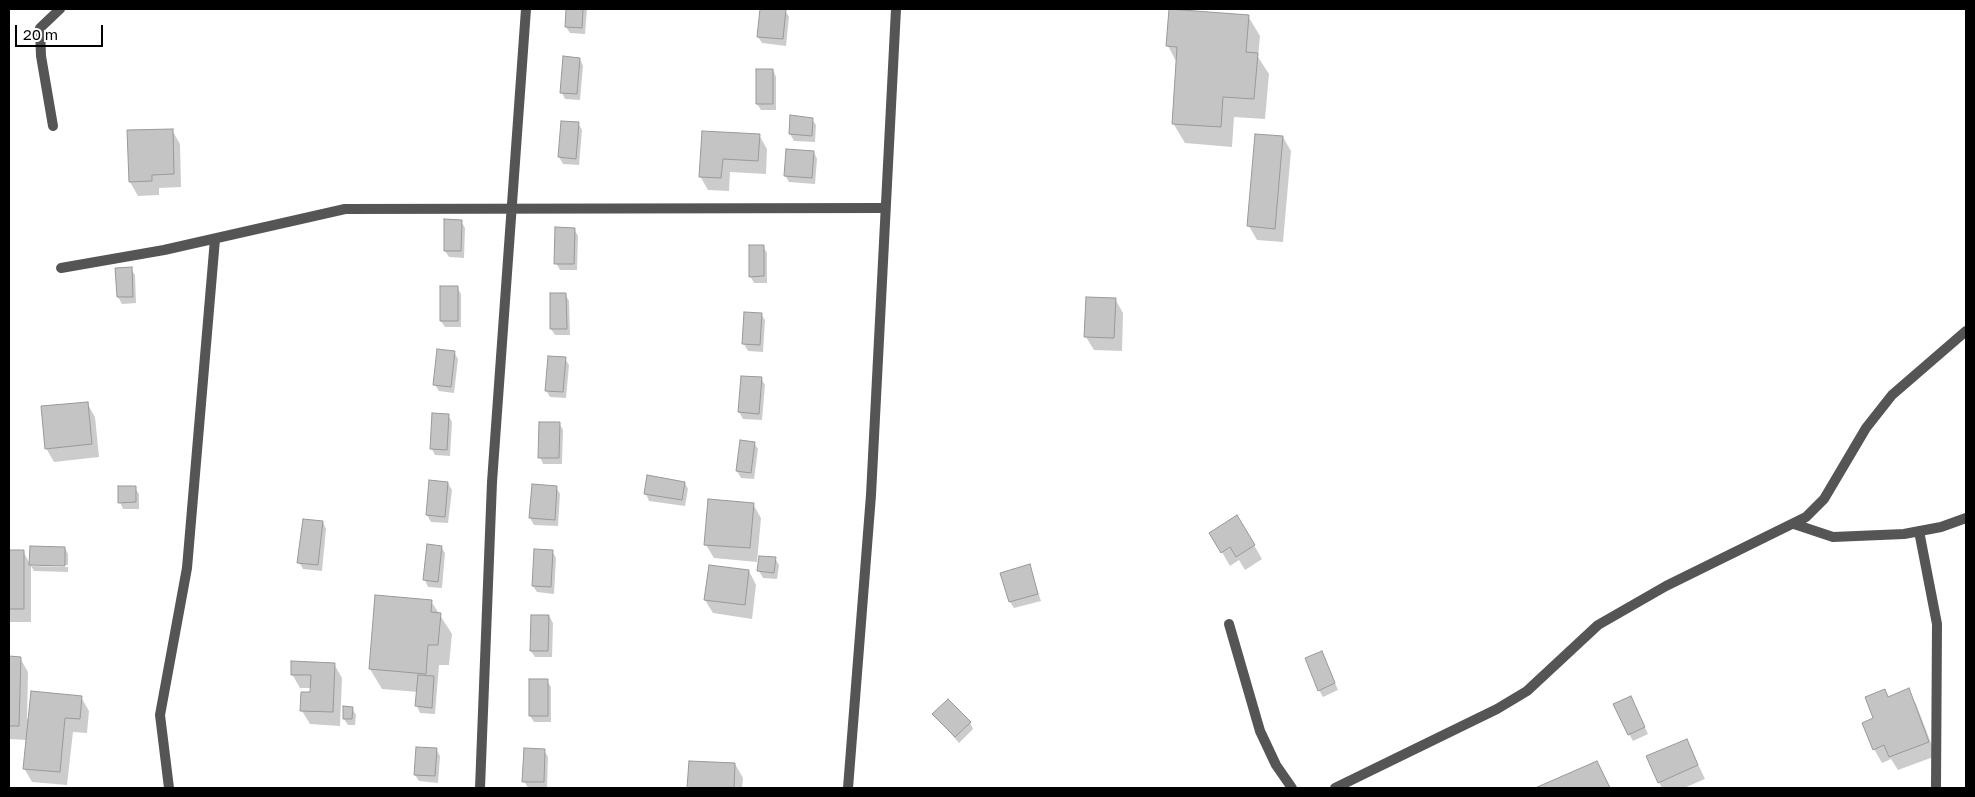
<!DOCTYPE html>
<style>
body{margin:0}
#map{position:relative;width:1975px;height:797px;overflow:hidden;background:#fff;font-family:"Golos Text",sans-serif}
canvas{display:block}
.frame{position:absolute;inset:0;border:10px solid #000;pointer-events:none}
.scale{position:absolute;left:15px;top:25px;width:88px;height:22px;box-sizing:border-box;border:2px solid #000;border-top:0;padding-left:6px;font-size:15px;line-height:18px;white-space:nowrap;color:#000;-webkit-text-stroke:4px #fff;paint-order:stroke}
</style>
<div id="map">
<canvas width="1975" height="797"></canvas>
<div class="frame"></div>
<div class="scale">20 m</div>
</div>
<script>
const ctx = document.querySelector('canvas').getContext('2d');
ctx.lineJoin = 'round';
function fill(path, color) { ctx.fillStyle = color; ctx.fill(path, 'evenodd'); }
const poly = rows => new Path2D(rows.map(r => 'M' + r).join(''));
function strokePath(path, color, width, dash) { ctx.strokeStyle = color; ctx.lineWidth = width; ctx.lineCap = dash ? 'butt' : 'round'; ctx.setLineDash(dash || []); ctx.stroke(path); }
fill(poly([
 [567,9,587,9,585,34,570,33,566,27],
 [761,9,785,10,789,17,786,46,762,43,758,37],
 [1248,16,1260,36,1258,57,1269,74,1265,119,1234,117,1232,147,1185,143,1173,123,1177,63,1168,46],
 [580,59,583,66,580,100,565,99,562,93],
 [773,70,776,77,776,110,761,110,757,104],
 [812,119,816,125,815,142,794,141,790,134],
 [578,123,582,130,579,165,563,164,559,157],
 [172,130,180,144,181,187,159,188,159,195,138,196,130,182],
 [703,132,759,135,767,149,766,174,730,172,729,191,708,190,700,176],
 [1283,137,1291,151,1283,242,1257,240,1249,226],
 [814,152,817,159,815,184,789,182,785,175],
 [461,221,465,228,464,258,449,257,445,251],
 [574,229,578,236,577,270,560,270,556,263],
 [763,246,767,253,767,283,754,283,750,276],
 [131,269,135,275,136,303,122,304,118,297],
 [457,287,461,294,461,327,445,327,441,321],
 [565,294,569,301,570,335,555,335,551,329],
 [1115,299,1123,313,1122,351,1094,350,1086,337],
 [745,313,761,314,765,320,763,352,748,351,744,344],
 [454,352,458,359,454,393,439,391,435,385],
 [565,359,569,365,566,398,550,397,546,390],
 [761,378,765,385,762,420,743,419,739,412],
 [87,403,95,417,99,457,54,462,46,448],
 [448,415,452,422,450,456,435,455,432,449],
 [559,423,563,430,562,464,543,464,540,457],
 [754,443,758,449,754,479,741,478,737,471],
 [448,483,452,490,448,523,431,522,427,515],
 [685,483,688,489,685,506,649,501,646,494],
 [556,487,560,494,558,526,534,525,530,518],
 [135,488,139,494,139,509,123,509,120,502],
 [753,504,761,518,757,562,714,558,706,545],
 [323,522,326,529,322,571,303,569,299,562],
 [1211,533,1254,545,1262,559,1245,570,1239,560,1230,566],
 [441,547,445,553,442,588,428,587,425,580],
 [65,548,68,554,68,565,32,564,32,566,68,567,68,572,34,571,31,566,31,622,9,622,9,551,23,551,30,564],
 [552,551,556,558,554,594,537,592,533,586],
 [775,558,779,565,777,579,763,578,759,571],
 [1029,566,1041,601,1014,608,1010,602],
 [749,571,756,585,752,619,713,613,705,600],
 [431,601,452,634,449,665,439,665,435,714,420,713,417,706,418,692,382,689,370,669],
 [549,616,553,623,552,657,535,657,531,651],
 [9,658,20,658,28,672,27,719,81,697,89,711,87,733,73,732,67,785,32,782,24,768,27,740,9,739],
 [1325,659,1338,690,1323,697,1319,690],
 [334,664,342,678,340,726,310,724,302,711,311,693,312,688,300,688,292,674],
 [547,681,551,687,551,722,534,722,530,716],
 [1908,690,1916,704,1936,756,1898,770,1891,759,1882,763,1874,749,1875,719,1888,698],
 [1634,704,1648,734,1633,741,1629,734],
 [352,708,356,715,355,725,348,725,344,719],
 [934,714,970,722,973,729,959,743],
 [1687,741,1705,779,1684,788,1662,788,1659,782],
 [436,749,440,756,438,783,419,781,415,775],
 [544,750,548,757,547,788,528,788,524,781],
 [690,762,735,764,743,778,742,788,688,788],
 [1597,762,1611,788,1538,788]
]), '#0003');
const building = poly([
 [566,9,583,9,582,28,565,27,566,9],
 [760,9,786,9,783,39,757,37,760,9],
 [1169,9,1249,15,1246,52,1258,53,1254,99,1223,97,1221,127,1172,124,1177,47,1166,46,1169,9],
 [563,56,580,58,577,94,560,93,563,56],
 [756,69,773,69,773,104,756,104,756,69],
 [790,115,813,118,812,136,789,134,790,115],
 [561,121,579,122,576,159,558,157,561,121],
 [173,129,174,174,152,175,152,181,129,182,127,130,173,129],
 [702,131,760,134,758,161,723,159,721,178,699,177,702,131],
 [1255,134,1283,136,1275,229,1247,226,1255,134],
 [786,149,814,151,812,178,784,176,786,149],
 [444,219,462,220,461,251,444,251,444,219],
 [555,227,575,228,574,264,554,264,555,227],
 [749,245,764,245,764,276,749,277,749,245],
 [132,267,133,297,117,297,115,268,132,267],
 [440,286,458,286,458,321,440,321,440,286],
 [550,293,566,293,567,329,550,329,550,293],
 [1086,297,1116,298,1114,338,1084,337,1086,297],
 [744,312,762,313,760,345,742,344,744,312],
 [437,349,455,351,451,387,433,385,437,349],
 [548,356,566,357,563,392,545,391,548,356],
 [741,376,762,377,759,414,738,412,741,376],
 [88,402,92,444,45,449,41,406,88,402],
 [432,413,449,414,447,450,430,449,432,413],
 [539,422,560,422,559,458,538,458,539,422],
 [740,440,755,442,751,473,736,471,740,440],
 [647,475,685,482,682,500,644,494,647,475],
 [429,480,448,482,445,517,426,515,429,480],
 [532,484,557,486,555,520,529,518,532,484],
 [118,486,136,486,136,502,118,503,118,486],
 [708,499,754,503,750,548,704,545,708,499],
 [1237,515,1255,545,1236,557,1230,547,1221,553,1209,533,1237,515],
 [303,519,323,521,318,565,297,563,303,519],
 [427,544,442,546,438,582,423,580,427,544],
 [30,546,65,547,65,566,29,565,30,546],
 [534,549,553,550,551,587,532,586,534,549],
 [9,550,24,550,24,609,9,609,9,550],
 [759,556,776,557,774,573,757,571,759,556],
 [1030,564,1038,594,1009,602,1000,573,1030,564],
 [709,565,749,570,745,605,704,600,709,565],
 [375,595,432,600,431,612,441,613,438,645,428,645,426,674,369,669,375,595],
 [531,615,549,615,548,651,530,651,531,615],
 [1322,651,1335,683,1318,691,1305,658,1322,651],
 [9,656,21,657,19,726,9,726,9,656],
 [291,661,335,663,333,712,300,711,301,692,310,692,311,675,291,675,291,661],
 [418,675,434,676,432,708,415,706,418,675],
 [529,679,548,679,548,716,529,716,529,679],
 [1909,688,1929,742,1889,757,1884,745,1873,750,1862,723,1873,718,1865,697,1885,689,1888,697,1909,688],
 [31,691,82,696,80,719,65,718,60,772,23,769,31,691],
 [1631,696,1645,727,1628,735,1613,704,1631,696],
 [948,699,971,722,955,737,932,714,948,699],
 [343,706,353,707,352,719,343,719,343,706],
 [1687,739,1698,765,1658,783,1646,756,1687,739],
 [416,747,437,748,435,776,414,775,416,747],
 [524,748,545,749,544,782,522,782,524,748],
 [689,761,735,763,734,788,687,788,689,761],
 [1597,761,1610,788,1535,788,1597,761]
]);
fill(building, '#c4c4c4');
strokePath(building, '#999', 1);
strokePath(poly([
 [53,126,41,56,40,28,60,9],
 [61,268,164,250,345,209,885,208],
 [1794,524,1833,537,1904,534,1941,527,1966,518],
 [1919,531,1937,624,1936,788],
 [1229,624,1260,731,1276,765,1292,788],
 [169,788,160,715,187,568,215,239],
 [480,788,492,482,526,9],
 [1335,788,1497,709,1527,691,1598,625,1666,586,1806,517,1824,499,1866,428,1892,395,1966,331]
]), '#555', 10);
strokePath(poly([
 [848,788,871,495,896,9]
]), '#555', 10);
</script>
